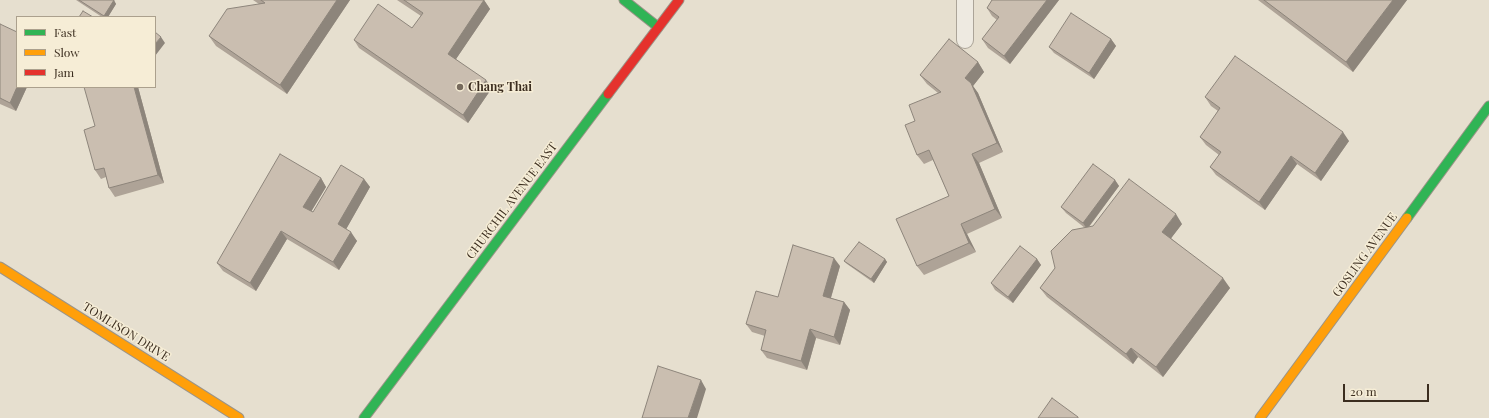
<!DOCTYPE html>
<style>
body{margin:0}
#map{position:relative;width:1489px;height:418px;overflow:hidden;background:#e6dfcf;font-family:"Playfair Display",serif}
canvas{display:block}
.legend{position:absolute;left:16px;top:16px;width:140px;height:72px;box-sizing:border-box;background:#f6edd6;border:1px solid #aba08d;margin:0;padding:5px 7px;list-style:none;font-size:12px;color:#3b2d1f}
.legend li{display:flex;align-items:center;gap:8px;height:20px}
.legend b{width:20px;border:1px solid #aba08d}
.scale{position:absolute;left:1343px;top:384px;width:86px;height:18px;box-sizing:border-box;border:2px solid #3b2d1f;border-top:0;padding-left:5px;font-size:12px;line-height:14px;white-space:nowrap;color:#3b2d1f;-webkit-text-stroke:3px #f6edd6;paint-order:stroke}
</style>
<div id="map">
<canvas width="1489" height="418"></canvas>
<ul class="legend">
<li><b style="height:5px;background:#30b455"></b>Fast</li>
<li><b style="height:5px;background:#ff9f0a"></b>Slow</li>
<li><b style="height:5px;background:#e5322d"></b>Jam</li>
</ul>
<div class="scale">20 m</div>
</div>
<script>
const ctx = document.querySelector('canvas').getContext('2d');
ctx.lineJoin = 'round';
const poly = rows => new Path2D(rows.map(r => 'M' + r).join(''));
function strokePath(path, color, width, dash) { ctx.strokeStyle = color; ctx.lineWidth = width; ctx.lineCap = dash ? 'butt' : 'round'; ctx.setLineDash(dash || []); ctx.stroke(path); }
function fill(path, color) { ctx.fillStyle = color; ctx.fill(path, 'evenodd'); }
function label(font, color, halo, rows, align = 'center') {
  ctx.font = font + ' "Playfair Display",serif'; ctx.lineWidth = 3; ctx.setLineDash([]); ctx.textBaseline = 'middle'; ctx.strokeStyle = halo; ctx.fillStyle = color; for (const [text, x, y, turn = 0] of rows) {
    ctx.save(); ctx.translate(x, y); ctx.rotate((+turn || 0) * Math.PI / 180); ctx.textAlign = isNaN(turn) ? turn : align; if (halo) ctx.strokeText(text, 0, 0); ctx.fillText(text, 0, 0); ctx.restore();
  }
}
const lane = poly([
 [965,0,965,40]
]);
const fast = poly([
 [624,0,658,27],
 [1407,218,1489,106],
 [364,418,608,94]
]);
const slow = poly([
 [0,267,239,418],
 [1260,418,1407,218]
]);
const jam = poly([
 [608,94,679,0]
]);
strokePath(lane, '#aba498', 18);
strokePath(fast, '#9b9488', 11);
strokePath(slow, '#9b9488', 11);
strokePath(jam, '#9b9488', 11);
strokePath(lane, '#eeeae1', 16);
strokePath(fast, '#30b455', 9);
strokePath(slow, '#ff9f0a', 9);
strokePath(jam, '#e5322d', 9);
fill(poly([
 [76,0,113,0,116,4,108,17,102,17],
 [253,0,350,0,287,94,216,46,209,36,259,4],
 [397,0,484,0,490,9,456,59,492,88,468,123,359,48,354,40,412,28,421,16],
 [992,0,1059,0,1010,64,988,48,982,39,997,20,992,16,987,8],
 [1258,0,1407,0,1353,72],
 [0,24,17,87,27,87,16,111,0,104],
 [1111,39,1116,46,1094,79,1054,53,1049,47],
 [978,62,984,72,973,86,978,93,1003,152,979,163,1002,218,967,234,976,252,924,275,917,266,949,196,933,160,924,164,917,155,915,121,938,93,927,84,920,75],
 [138,87,164,183,115,197,109,188,106,177,101,179,95,170,95,126],
 [1205,97,1349,141,1321,181,1297,164,1265,210,1216,175,1210,167,1219,155,1206,145,1200,137,1218,111,1211,106],
 [321,178,326,187,311,212,313,212,364,179,370,187,346,229,357,241,339,270,287,239,256,291,223,271,217,263],
 [1115,180,1119,186,1089,227,1182,224,1171,238,1230,288,1163,377,1138,357,1133,364,1047,297,1040,288,1085,228,1066,213,1061,207],
 [885,259,887,262,874,283,847,264,844,261],
 [1037,259,1041,265,1013,303,995,290,991,283],
 [840,266,831,298,844,302,850,310,840,345,816,338,807,370,767,358,761,350,765,336,752,332,746,324,778,297]
]), '#aea397');
fill(poly([
 [114,0,116,4,108,17,104,17,104,16],
 [337,0,350,0,287,94,280,85],
 [484,0,490,9,454,62,448,54],
 [1047,0,1059,0,1010,64,1004,56],
 [1393,0,1407,0,1353,72,1346,62],
 [161,37,165,43,155,56,155,44],
 [1111,39,1116,46,1094,79,1089,73],
 [978,62,984,72,973,86,978,93,1003,152,997,143,965,78],
 [486,80,492,88,468,123,463,115],
 [17,87,27,87,16,111,10,103],
 [134,87,138,87,164,183,158,175],
 [1343,132,1349,141,1321,181,1315,173],
 [972,154,979,163,1002,218,995,209],
 [1291,156,1297,164,1265,210,1259,202],
 [321,178,326,187,309,215,303,207],
 [364,179,370,187,344,233,338,224],
 [1115,180,1119,186,1087,229,1083,223],
 [1176,214,1182,224,1169,241,1162,232],
 [961,224,967,234,976,252,969,243],
 [281,231,287,239,256,291,250,283],
 [351,232,357,241,339,270,333,262],
 [834,258,840,266,829,304,823,296],
 [885,259,887,262,874,283,871,279],
 [1037,259,1041,265,1013,303,1008,297],
 [1223,278,1230,288,1163,377,1156,367],
 [844,302,850,310,840,345,834,337],
 [810,329,816,338,807,370,801,361],
 [1131,348,1138,357,1133,364,1126,354],
 [701,380,706,389,697,418,688,418]
]), '#8d857b');
const building = poly([
 [79,0,114,0,104,16,79,0],
 [261,0,337,0,280,85,209,36,227,9,265,3,261,0],
 [404,0,484,0,448,54,486,80,463,115,354,40,378,4,412,28,423,13,404,0],
 [992,0,1047,0,1004,56,982,39,999,17,987,8,992,0],
 [1264,0,1393,0,1346,62,1264,0],
 [83,11,93,17,79,17,83,11],
 [1071,13,1111,39,1089,73,1049,47,1071,13],
 [0,24,17,32,17,87,10,103,0,98,0,24],
 [155,32,161,37,155,44,155,32],
 [949,39,978,62,965,78,971,83,997,143,972,154,995,209,961,224,969,243,917,266,896,219,949,196,929,150,917,155,905,125,915,121,909,105,941,92,920,75,949,39],
 [1235,56,1343,132,1315,173,1291,156,1259,202,1210,167,1221,152,1200,137,1220,108,1205,97,1235,56],
 [84,87,134,87,158,175,109,188,104,168,95,170,84,130,95,126,84,87],
 [280,154,321,178,303,207,313,212,341,165,364,179,338,224,351,232,333,262,281,231,250,283,217,263,280,154],
 [1093,164,1115,180,1083,223,1061,207,1093,164],
 [1129,179,1176,214,1162,232,1223,278,1156,367,1131,348,1126,354,1040,288,1055,268,1051,251,1072,230,1093,226,1129,179],
 [859,242,885,259,871,279,844,261,859,242],
 [793,245,834,258,823,296,844,302,834,337,810,329,801,361,761,350,766,330,746,324,756,291,778,297,793,245],
 [1020,246,1037,259,1008,297,991,283,1020,246],
 [658,366,701,380,688,418,642,418,658,366],
 [1052,398,1078,417,1078,418,1038,418,1052,398]
]);
fill(building, '#cabeb0');
strokePath(building, '#8d857b', 1);
for (const [x, y, r, color] of [
 [460,87,4,"#776b5d"]
]) { const dot = new Path2D(); dot.arc(x, y, r, 0, 2 * Math.PI); ctx.fillStyle = color; ctx.fill(dot); strokePath(dot, '#f6edd6', 1.5); }
label('bold 12px', '#3b2d1f', '#f6edd6', [
 ["Chang Thai",468,87]
], 'left');
label('12px', '#3b2d1f', '#f6edd6', [
 ["CHURCHIL AVENUE EAST",512,201,-53],
 ["GOSLING AVENUE",1365,255,-54],
 ["TOMLISON DRIVE",126,332,32]
]);
</script>
